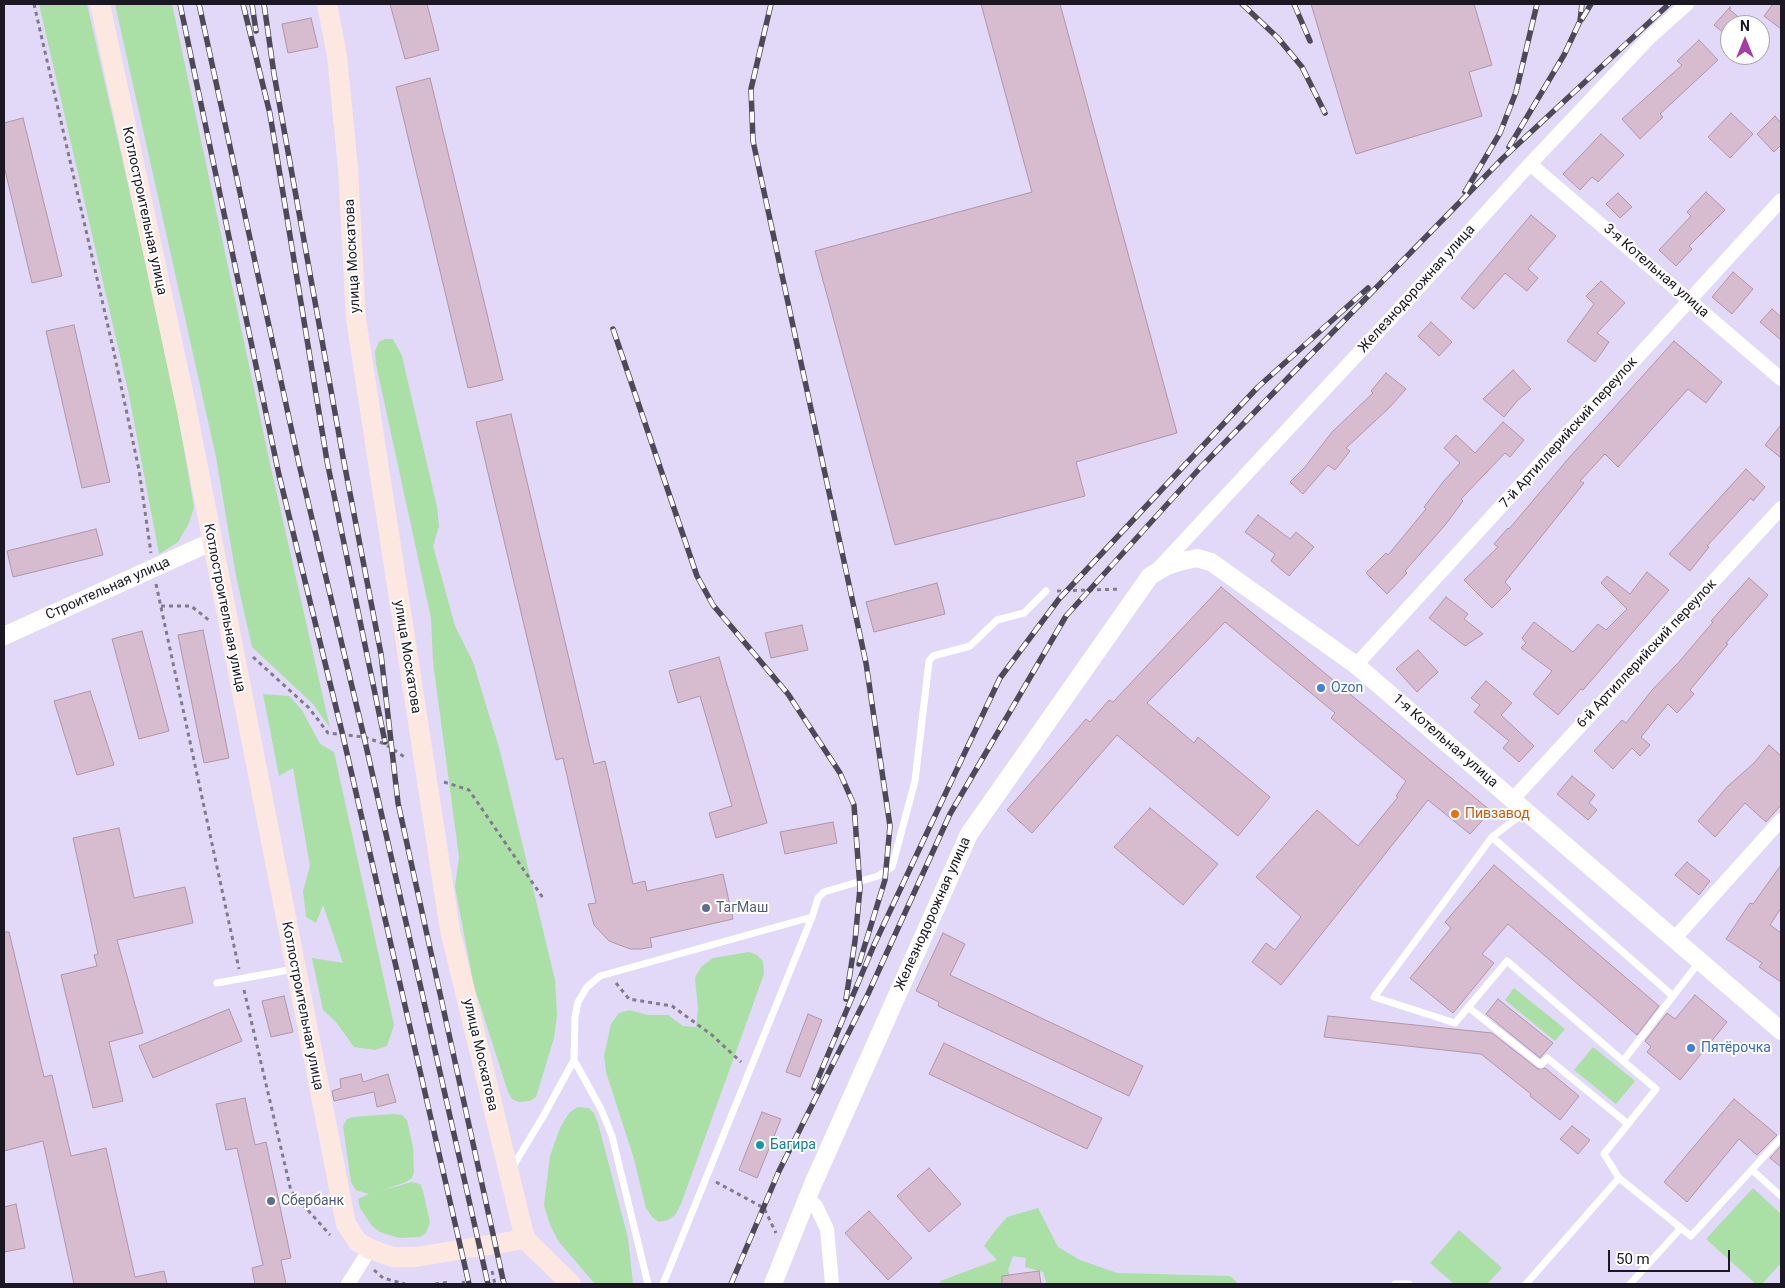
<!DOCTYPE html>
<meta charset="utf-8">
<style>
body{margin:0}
#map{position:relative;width:1785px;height:1288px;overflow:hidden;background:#e1d9f7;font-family:Roboto,sans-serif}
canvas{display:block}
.frame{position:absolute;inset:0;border:5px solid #1b1823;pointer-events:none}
.north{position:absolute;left:1720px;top:15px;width:50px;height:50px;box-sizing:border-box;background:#fff;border:1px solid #a4a3a7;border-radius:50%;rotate:0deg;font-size:14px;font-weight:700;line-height:20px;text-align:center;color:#1b1823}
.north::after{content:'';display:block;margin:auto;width:18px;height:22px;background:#a43da1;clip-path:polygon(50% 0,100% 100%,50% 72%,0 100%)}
.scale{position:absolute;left:1608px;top:1250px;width:122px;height:22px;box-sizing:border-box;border:2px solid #1b1823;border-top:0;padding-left:6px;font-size:15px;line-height:18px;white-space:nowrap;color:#1b1823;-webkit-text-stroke:4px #fff;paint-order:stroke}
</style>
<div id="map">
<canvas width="1785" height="1288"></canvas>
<div class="frame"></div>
<div class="north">N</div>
<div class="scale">50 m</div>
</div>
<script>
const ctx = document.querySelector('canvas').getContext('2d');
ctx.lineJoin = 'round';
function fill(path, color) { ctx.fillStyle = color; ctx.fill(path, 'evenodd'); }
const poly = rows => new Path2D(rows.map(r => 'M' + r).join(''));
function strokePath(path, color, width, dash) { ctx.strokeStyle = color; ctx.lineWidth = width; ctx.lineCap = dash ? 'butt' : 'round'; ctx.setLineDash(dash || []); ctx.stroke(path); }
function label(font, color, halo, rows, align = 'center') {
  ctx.font = font + ' Roboto,sans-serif'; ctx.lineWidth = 4; ctx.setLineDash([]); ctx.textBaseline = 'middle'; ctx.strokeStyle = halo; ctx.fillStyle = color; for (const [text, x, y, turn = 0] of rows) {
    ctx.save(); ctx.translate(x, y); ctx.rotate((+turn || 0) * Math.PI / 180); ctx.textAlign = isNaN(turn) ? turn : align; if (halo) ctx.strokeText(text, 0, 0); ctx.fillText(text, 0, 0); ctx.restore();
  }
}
fill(poly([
 [39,4,87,4,171,374,194,507,189,523,178,542,159,554,129,395],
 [115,4,172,4,269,459,330,728,313,704,252,647,236,576,216,457],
 [385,339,393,339,402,356,437,507,439,526,433,546,455,626,473,662,500,751,555,980,557,1015,554,1038,536,1097,530,1101,519,1102,512,1099,508,1092,474,986,455,887,459,857,433,662,431,618,376,364,375,351,379,342],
 [263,694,289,696,302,710,320,744,334,752,394,1025,387,1046,375,1050,354,1047,336,1022,323,1010,312,958,343,963,323,905,316,923,306,917,303,891,310,866,293,768,279,776],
 [749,952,757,955,763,961,764,974,681,1204,675,1215,668,1220,659,1222,652,1217,646,1208,634,1159,606,1072,604,1056,611,1024,619,1013,629,1010,648,1015,668,1015,683,1026,696,1027,698,1009,695,978,701,967,713,958],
 [1514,988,1565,1029,1555,1041,1505,1000],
 [1593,1047,1635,1081,1616,1104,1574,1070],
 [578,1107,589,1108,594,1113,598,1123,628,1238,633,1284,595,1284,559,1242,550,1225,544,1205,550,1156,560,1128,569,1113],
 [393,1114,402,1115,407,1120,413,1147,414,1172,412,1178,406,1182,380,1191,412,1182,420,1184,423,1191,430,1222,426,1233,420,1237,399,1238,380,1232,372,1226,360,1208,358,1199,369,1194,356,1190,351,1182,343,1126,347,1119,353,1117],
 [1753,1188,1781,1214,1781,1263,1762,1284,1756,1284,1706,1239],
 [1038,1208,1058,1247,1080,1260,1117,1273,1230,1276,1239,1284,1047,1284,1043,1272,1025,1267,1026,1258,1013,1256,1008,1270,1012,1284,942,1284,940,1281,997,1260,984,1246,995,1231,1007,1217],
 [1459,1230,1502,1268,1487,1284,1454,1284,1430,1263]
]), '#aadfa6');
const building = poly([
 [390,4,427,4,439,50,405,59,390,4],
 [981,4,1060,4,1177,433,1076,462,1085,496,895,545,815,251,1032,192,981,4],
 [1311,4,1474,4,1492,65,1469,72,1482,116,1356,154,1311,4],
 [1773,4,1781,4,1781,29,1764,16,1773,4],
 [1730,7,1730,10,1748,25,1730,25,1730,38,1714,25,1730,7],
 [311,18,318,47,288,53,282,24,311,18],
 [1699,40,1718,60,1660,114,1663,117,1640,139,1622,119,1682,65,1677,61,1699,40],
 [430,78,503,380,468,388,396,87,430,78],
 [1731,113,1753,134,1730,158,1708,137,1731,113],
 [1775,116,1781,123,1781,145,1774,152,1757,134,1775,116],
 [23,118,62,276,32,283,4,166,4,123,23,118],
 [1601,134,1624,155,1598,182,1592,177,1580,190,1563,174,1601,134],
 [1706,192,1725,210,1689,246,1692,249,1676,266,1659,250,1691,216,1687,212,1706,192],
 [1618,193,1632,207,1620,218,1606,204,1618,193],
 [1531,215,1556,236,1528,269,1538,278,1527,291,1505,273,1474,309,1461,298,1531,215],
 [1733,272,1753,289,1732,314,1712,297,1733,272],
 [1601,281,1625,303,1597,333,1609,342,1595,362,1567,341,1594,304,1586,296,1601,281],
 [1772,309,1781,317,1781,340,1760,322,1772,309],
 [1431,322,1452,342,1439,356,1418,336,1431,322],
 [74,325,110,482,82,488,46,331,74,325],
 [1674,341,1722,382,1706,403,1688,389,1618,467,1605,454,1580,481,1584,483,1505,582,1511,589,1492,608,1464,580,1498,547,1494,544,1508,528,1509,529,1568,459,1674,341],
 [1513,370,1531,389,1518,400,1504,417,1483,399,1513,370],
 [1386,373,1406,389,1390,407,1346,448,1350,451,1335,470,1328,465,1303,494,1290,482,1305,467,1332,432,1373,393,1371,391,1386,373],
 [511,414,594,764,605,761,633,884,645,881,647,891,723,874,733,919,650,938,652,947,641,949,630,949,609,941,594,925,588,904,596,903,563,758,556,760,476,422,511,414],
 [1503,422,1524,440,1510,457,1505,453,1461,499,1463,501,1446,524,1405,571,1407,573,1387,594,1366,573,1386,553,1388,555,1426,509,1424,507,1443,482,1460,463,1444,448,1456,435,1475,453,1503,422],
 [1781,425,1781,458,1765,445,1781,425],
 [1746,469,1765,487,1753,501,1751,498,1707,546,1709,547,1690,571,1669,554,1746,469],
 [1258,515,1290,539,1296,532,1314,547,1289,576,1271,561,1275,554,1245,532,1258,515],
 [96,529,103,555,13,577,7,551,96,529],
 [1647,572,1669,590,1583,690,1581,689,1558,715,1533,694,1552,671,1521,648,1526,643,1522,638,1534,622,1573,652,1598,624,1606,630,1627,609,1601,583,1607,576,1630,594,1647,572],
 [1749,578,1768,595,1726,643,1728,644,1690,690,1694,694,1677,713,1668,704,1641,737,1650,745,1640,756,1632,748,1613,769,1594,751,1622,720,1626,723,1653,689,1679,662,1713,622,1711,621,1749,578],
 [937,583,945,614,874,632,866,602,937,583],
 [1221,587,1491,811,1470,834,1428,800,1281,985,1252,962,1266,943,1275,950,1301,917,1256,877,1317,810,1358,846,1398,797,1396,796,1406,781,1331,718,1335,713,1225,622,1147,703,1194,743,1198,737,1270,797,1238,836,1117,735,1032,833,1007,810,1086,719,1090,722,1109,700,1113,702,1221,587],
 [1446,597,1468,614,1464,619,1483,634,1465,646,1429,618,1446,597],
 [802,625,808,650,771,658,765,633,802,625],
 [203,630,229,758,204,763,178,635,203,630],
 [142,631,169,731,139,739,112,639,142,631],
 [1418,650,1438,672,1417,692,1396,669,1418,650],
 [719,657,767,823,716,838,709,813,732,806,700,696,678,703,669,671,719,657],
 [1486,681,1512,703,1501,715,1534,746,1519,762,1503,748,1509,741,1474,712,1480,705,1471,698,1486,681],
 [90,691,114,765,77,775,54,701,90,691],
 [1769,745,1781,756,1781,805,1766,822,1745,803,1715,837,1698,821,1727,787,1754,763,1769,745],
 [1572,776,1595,795,1589,803,1597,810,1588,820,1557,794,1572,776],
 [1150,808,1218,864,1183,905,1114,847,1150,808],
 [833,822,837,843,785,854,780,832,833,822],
 [119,828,134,898,185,887,193,923,117,940,143,1033,109,1042,123,1101,93,1108,61,975,97,966,94,955,98,954,73,838,119,828],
 [1687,862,1710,881,1699,895,1675,875,1687,862],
 [1494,865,1659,1006,1637,1035,1508,924,1482,954,1494,963,1453,1013,1410,978,1451,928,1445,922,1494,865],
 [1781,865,1781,908,1770,925,1781,933,1781,982,1759,967,1762,963,1726,939,1750,903,1753,904,1781,865],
 [4,932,9,932,44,1077,52,1075,71,1156,106,1148,135,1277,164,1271,167,1284,74,1284,43,1141,4,1151,4,932],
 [943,933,965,944,950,975,1143,1066,1129,1096,938,1006,939,1002,916,991,943,933],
 [1695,995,1727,1022,1680,1080,1647,1052,1651,1047,1645,1041,1667,1013,1675,1019,1695,995],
 [284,996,293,1032,271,1037,262,1001,284,996],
 [1498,999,1553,1043,1540,1058,1486,1014,1498,999],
 [229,1009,242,1041,153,1078,139,1046,229,1009],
 [808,1014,822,1020,800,1077,786,1072,808,1014],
 [1328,1016,1492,1033,1538,1069,1545,1068,1579,1096,1560,1120,1530,1096,1531,1094,1481,1054,1324,1037,1328,1016],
 [944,1043,1102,1118,1087,1149,929,1074,944,1043],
 [361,1074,363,1082,388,1074,396,1102,377,1107,374,1092,334,1101,332,1091,341,1088,340,1079,361,1074],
 [245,1098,255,1145,266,1142,291,1258,281,1260,286,1284,255,1284,252,1268,263,1265,237,1148,226,1150,216,1104,245,1098],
 [1734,1099,1777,1135,1757,1155,1739,1139,1687,1202,1664,1182,1734,1099],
 [762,1112,781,1119,757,1178,739,1170,762,1112],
 [1572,1126,1590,1140,1578,1154,1560,1139,1572,1126],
 [1781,1146,1781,1167,1770,1158,1781,1146],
 [929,1168,961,1204,929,1232,897,1196,929,1168],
 [16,1204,25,1248,4,1252,4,1207,16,1204],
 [869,1211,912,1258,888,1280,845,1233,869,1211],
 [1039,1271,1041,1284,1002,1284,1002,1276,1039,1271]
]);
fill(building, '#d7bbcf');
strokePath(building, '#b095a8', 1);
strokePath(poly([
 [34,4,113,348,139,470,151,553],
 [156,584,239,969],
 [1057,591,1121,589],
 [161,606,191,606,210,621],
 [253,657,309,708,328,733,364,737,385,744,406,758],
 [444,782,469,790,543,898],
 [616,983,629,999,672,1006,712,1035,741,1062],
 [244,990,291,1191,330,1235],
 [716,1182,764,1208,776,1233],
 [374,1270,383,1278,405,1284],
 [492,1271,495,1284],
 [463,1281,464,1284],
 [435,1284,450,1282]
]), '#817b90', 3, [4, 4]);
strokePath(poly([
 [1525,812,1492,837,1374,997,1455,1023,1507,961,1623,1061],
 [1492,837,1673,996],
 [217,983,294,969],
 [1468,1007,1541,1065,1547,1058,1628,1124],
 [574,1060,601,1109,612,1136,648,1284],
 [512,1168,544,1115,574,1060,575,1017,578,1002,587,987,600,976,812,917,818,898,824,892,878,876,892,867,915,781,929,661,933,656,970,646,997,620,1024,613,1046,591],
 [1752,1170,1781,1196],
 [1619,1178,1604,1154,1656,1089,1623,1061,1700,961],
 [1681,1228,1691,1236,1781,1138],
 [663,1284,812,917],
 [1395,1284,1409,1284],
 [1526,1284,1619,1178,1681,1228,1630,1284]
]), '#fff', 7);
strokePath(poly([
 [1530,164,1781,379],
 [1158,569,1393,316,1530,164,1650,37,1687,4],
 [1356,665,1781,200],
 [1512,800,1781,508],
 [1674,939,1781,820],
 [807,1198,816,1206,827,1229,832,1284],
 [348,1284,370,1249]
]), '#fff', 14);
strokePath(poly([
 [4,636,211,542],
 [773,1284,813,1184,969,834,1150,576,1167,566,1183,561,1197,558,1211,562,1356,665,1781,1031]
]), '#fff', 18);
strokePath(poly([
 [100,4,186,406,346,1224,358,1242,370,1249,393,1257,416,1257,525,1239],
 [327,4,337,56,348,168,356,319,450,930,525,1239,571,1284]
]), '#fce8e1', 20);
const rail = poly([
 [180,4,279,475,343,736,469,1284],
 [199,4,299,464,364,737,488,1284],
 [243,4,270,114,327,461,385,742],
 [252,4,256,31],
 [264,4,274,74,343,457,381,654,398,803,504,1284],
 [771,4,751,89,753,141,866,663,890,826,885,880,859,964],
 [1242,4,1278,38,1302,67,1325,113],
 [1294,4,1310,41],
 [1582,19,1591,4],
 [1509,147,1564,55,1580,21,1582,4],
 [1465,192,1500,133,1516,92,1537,4],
 [613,329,697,576,713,605,788,694,840,773,854,805,860,888,855,941,846,999],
 [814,1088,874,945,1000,678,1059,599,1258,387,1368,288],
 [731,1284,779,1171,868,994,950,814,1066,616,1200,468,1503,158,1669,4]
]);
strokePath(rail, '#4e4959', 5.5);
strokePath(rail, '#fff', 4, [11]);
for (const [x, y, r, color] of [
 [1321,688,5,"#3f7fe0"],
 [1455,814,5,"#e8710a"],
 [706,908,5,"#5c6f8a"],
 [1691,1048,5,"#3f7fe0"],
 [760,1145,5,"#0f9aa8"],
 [271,1201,5,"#5c6f8a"]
]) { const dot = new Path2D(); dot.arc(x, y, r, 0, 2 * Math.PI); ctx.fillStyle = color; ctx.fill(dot); strokePath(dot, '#fff', 2); }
label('14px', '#1b1823', '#fff', [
 ["Котлостроительная улица",144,211,78],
 ["улица Москатова",353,256,-93],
 ["3-я Котельная улица",1656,271,41],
 ["Железнодорожная улица",1417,289,-48],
 ["7-й Артиллерийский переулок",1569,433,-48],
 ["Строительная улица",108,589,-24],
 ["Котлостроительная улица",224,608,79],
 ["6-й Артиллерийский переулок",1647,654,-47],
 ["улица Москатова",407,657,81],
 ["1-я Котельная улица",1445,741,41],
 ["Железнодорожная улица",933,914,-66],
 ["Котлостроительная улица",302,1006,79],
 ["улица Москатова",480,1055,77]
]);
label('14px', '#366cbe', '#fff', [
 ["Ozon",1331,688],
 ["Пятёрочка",1701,1048]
], 'left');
label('14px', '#c56008', '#fff', [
 ["Пивзавод",1465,814]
], 'left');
label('14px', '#4e5e75', '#fff', [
 ["ТагМаш",716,908],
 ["Сбербанк",281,1201]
], 'left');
label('14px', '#0d838f', '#fff', [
 ["Багира",770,1145]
], 'left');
</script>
